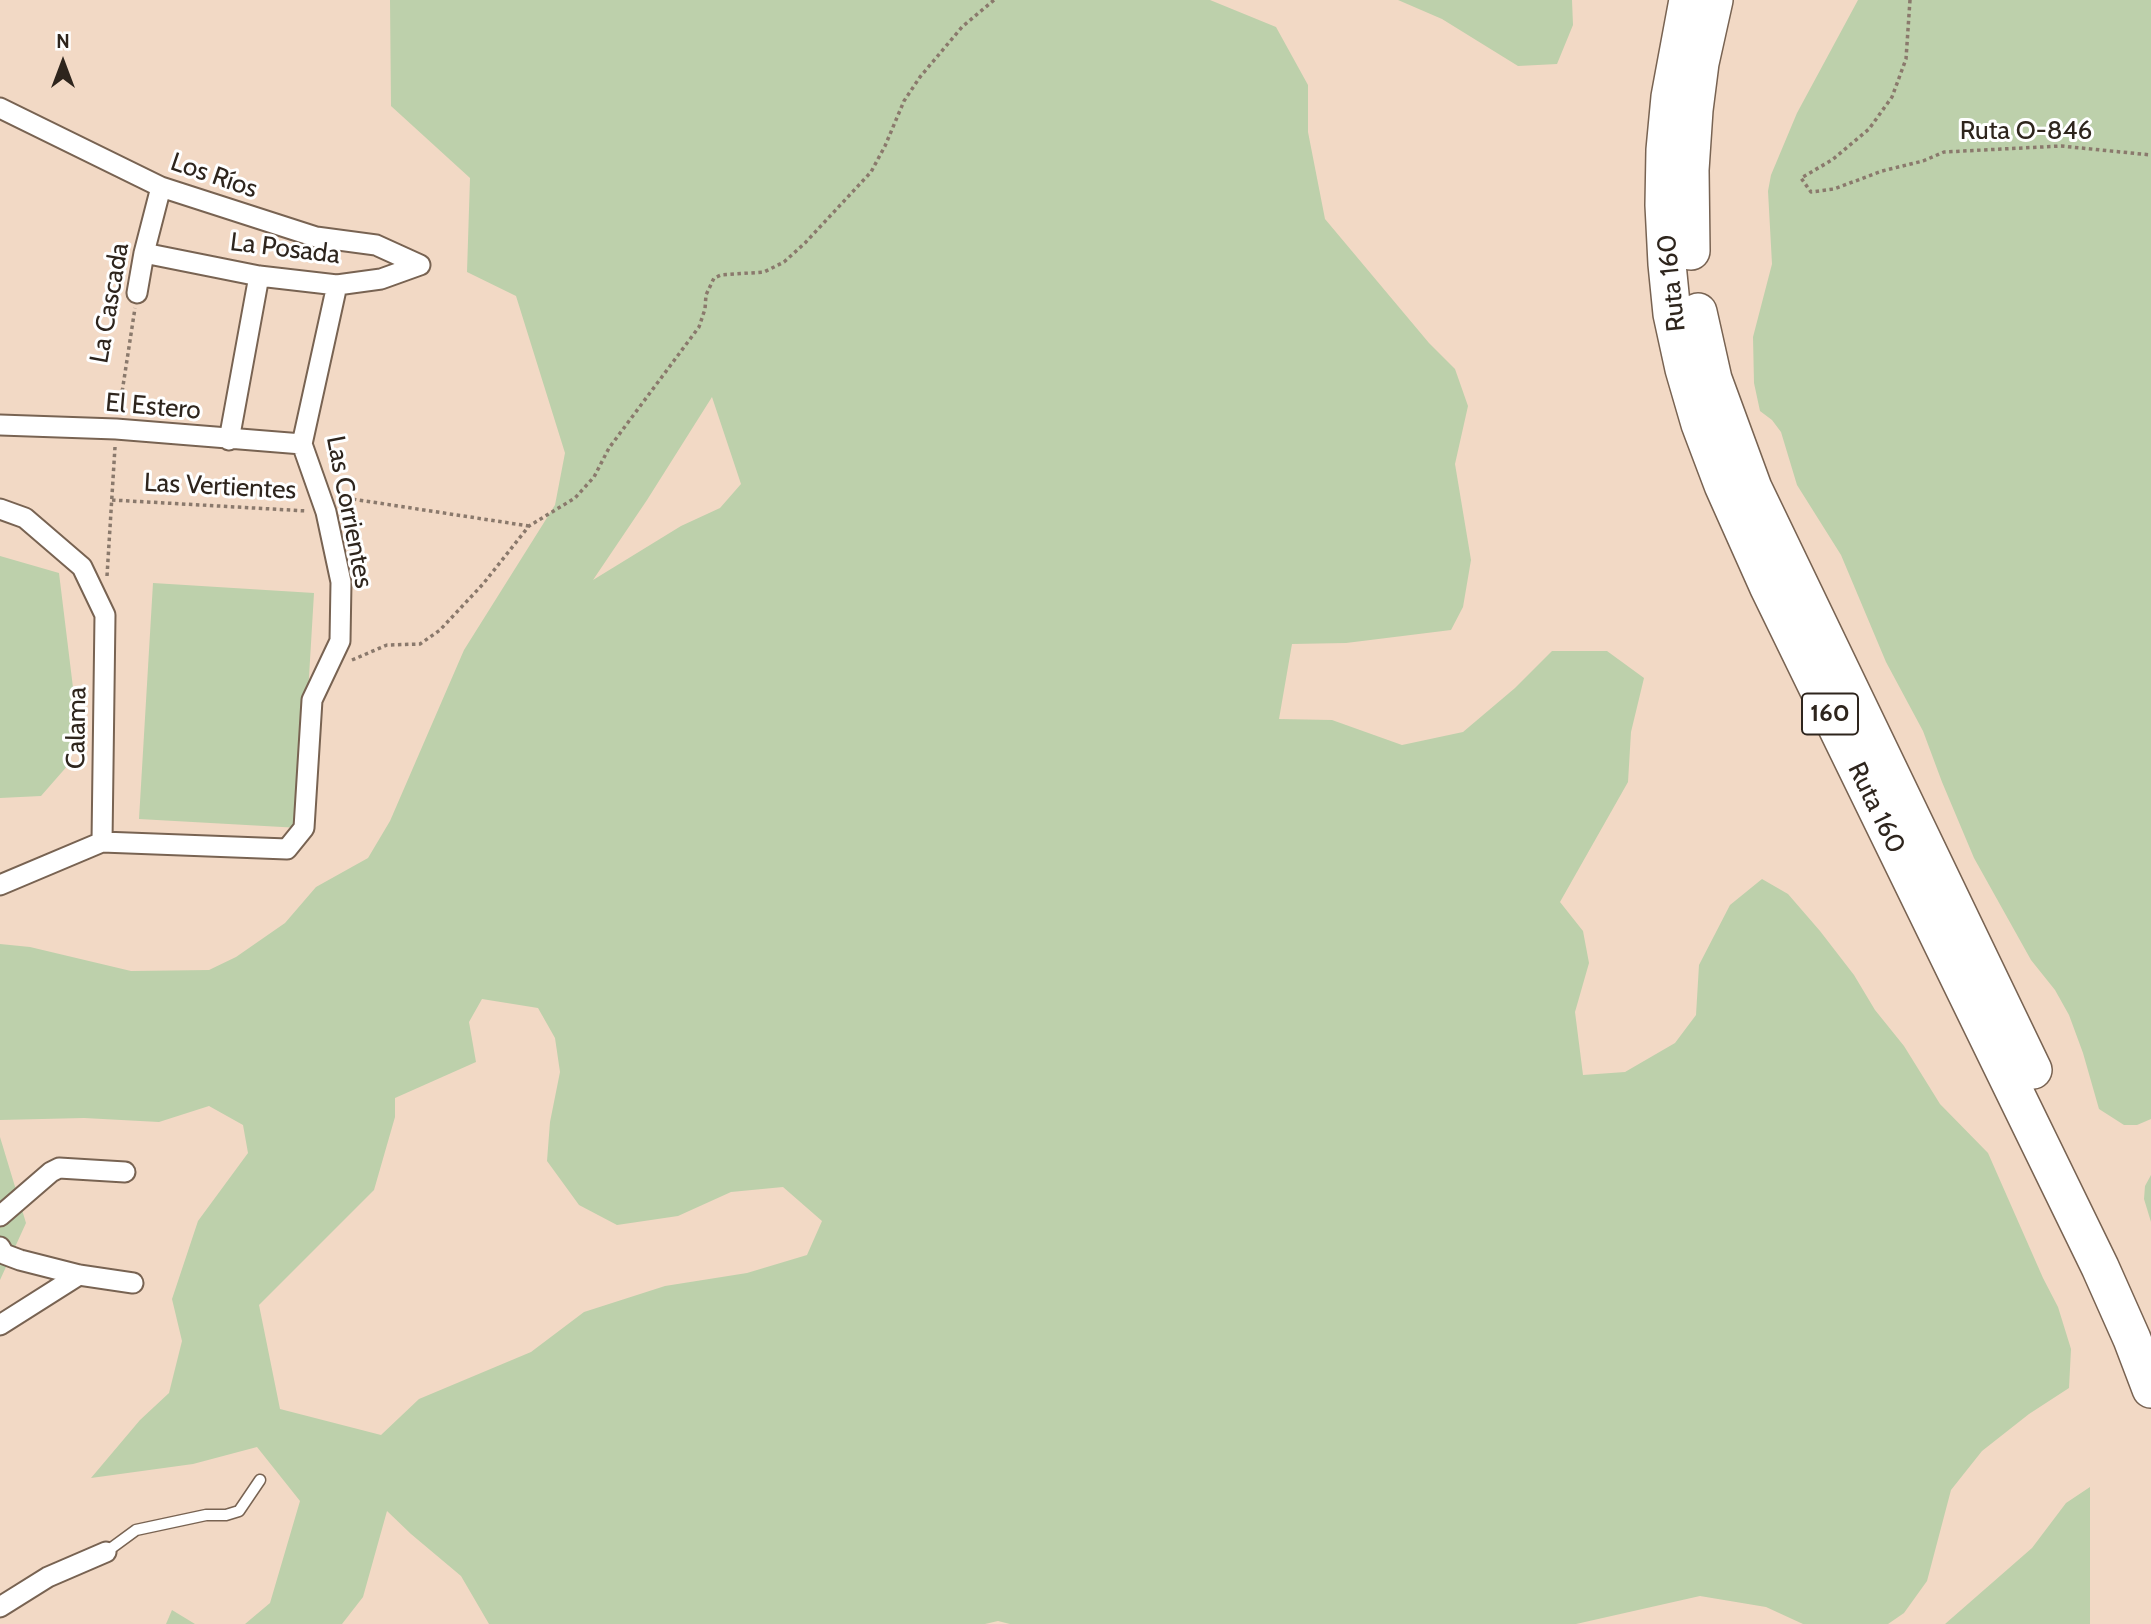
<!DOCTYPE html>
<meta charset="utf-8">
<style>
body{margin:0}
#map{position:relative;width:2151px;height:1624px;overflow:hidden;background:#f2d9c5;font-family:Cabin,sans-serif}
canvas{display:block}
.north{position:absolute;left:28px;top:28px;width:70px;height:70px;-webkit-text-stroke:5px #fff;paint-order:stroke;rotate:0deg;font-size:19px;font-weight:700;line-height:28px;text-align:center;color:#2e251d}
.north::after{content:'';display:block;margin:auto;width:24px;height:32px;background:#2e251d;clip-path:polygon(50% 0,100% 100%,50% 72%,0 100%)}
</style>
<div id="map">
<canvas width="2151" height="1624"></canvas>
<div class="north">N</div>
</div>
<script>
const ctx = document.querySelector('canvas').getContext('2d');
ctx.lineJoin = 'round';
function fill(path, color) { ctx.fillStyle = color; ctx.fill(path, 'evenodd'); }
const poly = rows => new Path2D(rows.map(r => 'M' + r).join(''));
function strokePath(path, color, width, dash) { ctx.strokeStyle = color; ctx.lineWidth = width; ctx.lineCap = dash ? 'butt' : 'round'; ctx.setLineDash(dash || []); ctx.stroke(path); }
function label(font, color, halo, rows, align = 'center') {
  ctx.font = font + ' Cabin,sans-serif'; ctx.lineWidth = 6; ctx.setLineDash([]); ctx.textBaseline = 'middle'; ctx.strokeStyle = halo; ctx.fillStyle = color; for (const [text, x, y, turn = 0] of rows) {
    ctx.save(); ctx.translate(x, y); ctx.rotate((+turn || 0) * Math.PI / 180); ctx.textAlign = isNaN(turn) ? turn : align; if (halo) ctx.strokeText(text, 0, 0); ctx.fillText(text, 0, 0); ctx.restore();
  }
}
fill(poly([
 [390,0,1210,0,1276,27,1308,85,1308,132,1325,219,1429,343,1455,369,1468,406,1455,464,1471,560,1463,607,1451,630,1346,643,1292,644,1279,719,1332,720,1402,745,1463,732,1515,688,1552,651,1607,651,1644,678,1631,732,1628,782,1560,902,1583,931,1589,963,1575,1012,1583,1075,1625,1072,1675,1043,1696,1015,1699,965,1730,905,1762,879,1788,894,1820,931,1854,975,1875,1010,1904,1046,1940,1104,1988,1153,2043,1278,2058,1307,2071,1349,2069,1388,2029,1414,1982,1451,1951,1490,1927,1581,1904,1613,1888,1624,1803,1624,1766,1607,1700,1596,1576,1624,1010,1624,998,1621,985,1624,489,1624,461,1576,411,1534,387,1511,363,1597,342,1624,245,1624,270,1603,300,1501,257,1447,193,1464,91,1478,140,1420,169,1393,182,1341,172,1299,198,1221,248,1153,243,1125,209,1106,159,1122,84,1118,0,1120,0,944,30,947,131,971,209,970,236,957,285,923,316,887,368,858,390,821,464,650,555,505,565,453,516,296,467,272,470,178,391,106],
 [712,397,741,484,720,508,681,526,593,580,647,500],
 [482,999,538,1008,555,1038,560,1072,550,1122,547,1161,579,1205,617,1225,678,1216,731,1192,783,1187,822,1221,807,1255,747,1273,665,1286,584,1312,531,1352,419,1399,381,1435,280,1409,259,1305,374,1190,395,1117,395,1098,476,1062,469,1022],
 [1398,0,1572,0,1573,25,1557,64,1518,66,1442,19],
 [1858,0,2151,0,2151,1119,2137,1125,2124,1125,2099,1109,2083,1053,2069,1015,2055,990,2031,960,1974,858,1942,782,1923,731,1886,662,1841,555,1797,485,1781,432,1772,420,1760,411,1754,383,1753,337,1772,264,1768,191,1771,175,1797,113],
 [0,556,59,573,75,704,69,764,41,796,0,798],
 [153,583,314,593,300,828,139,819],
 [0,1137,26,1223,0,1280],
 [2151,1175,2151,1222,2144,1199,2145,1186],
 [2090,1487,2090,1624,1945,1624,2032,1548,2066,1503],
 [172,1610,195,1624,166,1624]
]), '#bdd0ab');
const service = poly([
 [106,1552,136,1530,206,1515,226,1515,239,1511,260,1480]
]);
const minor = poly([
 [0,108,161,187,316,237,376,245,420,265],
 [144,253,259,276,337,285,381,279,420,265],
 [137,293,144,253,161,187],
 [0,425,116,429,302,444],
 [229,440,259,276],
 [0,509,25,518,82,567,105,615,102,842],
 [0,885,102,842,287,849,304,828,312,700,340,641,341,582,326,512,302,444,337,285],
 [0,1216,51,1172,59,1168,125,1172],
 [0,1247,4,1254,20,1260,79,1275,133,1283],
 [0,1325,79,1275],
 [0,1607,48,1577,106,1552]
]);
const motorway = poly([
 [1688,0,1670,97,1665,150,1664,205,1667,264,1672,314,1684,369,1700,424,1723,485,1769,588,2100,1267,2132,1339,2151,1389],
 [1691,251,1690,170,1694,110,1700,63,1714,0],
 [1698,312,1713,379,1753,488,2033,1070]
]);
strokePath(service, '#786352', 13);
strokePath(minor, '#786352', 23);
strokePath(motorway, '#786352', 40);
strokePath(poly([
 [1910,0,1906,59,1892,97,1869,129,1832,160,1801,178,1811,192,1834,189,1882,171,1923,161,1944,152,2061,146,2151,155],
 [119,412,135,308],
 [339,497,529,526],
 [112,500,307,511],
 [107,576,115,447],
 [352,660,387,645,420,644,440,630,483,584,529,526,575,498,594,477,609,448,699,327,705,309,706,295,714,278,721,275,764,272,784,262,805,243,871,172,885,146,904,101,920,77,962,27,994,0]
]), '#8a796c', 3.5, [3.5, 3.5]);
strokePath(service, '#fff', 10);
strokePath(minor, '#fff', 19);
strokePath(motorway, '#fff', 37);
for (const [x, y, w] of [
 [1830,714,56]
]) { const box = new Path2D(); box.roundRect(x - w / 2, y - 20.5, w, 41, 5); ctx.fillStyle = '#fff'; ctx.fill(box); strokePath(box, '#2e251d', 2); }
label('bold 24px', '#2e251d', null, [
 ["160",1830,714]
]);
label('26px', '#2e251d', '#fff', [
 ["Ruta O-846",2026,131],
 ["Los Ríos",214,176,19],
 ["La Posada",285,249,7],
 ["Ruta 160",1672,283,-96],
 ["La Cascada",110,303,-80],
 ["El Estero",153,407,5],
 ["Las Vertientes",220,487,3],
 ["Las Corrientes",349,512,79],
 ["Calama",77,728,-89],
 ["Ruta 160",1876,808,64]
]);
</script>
